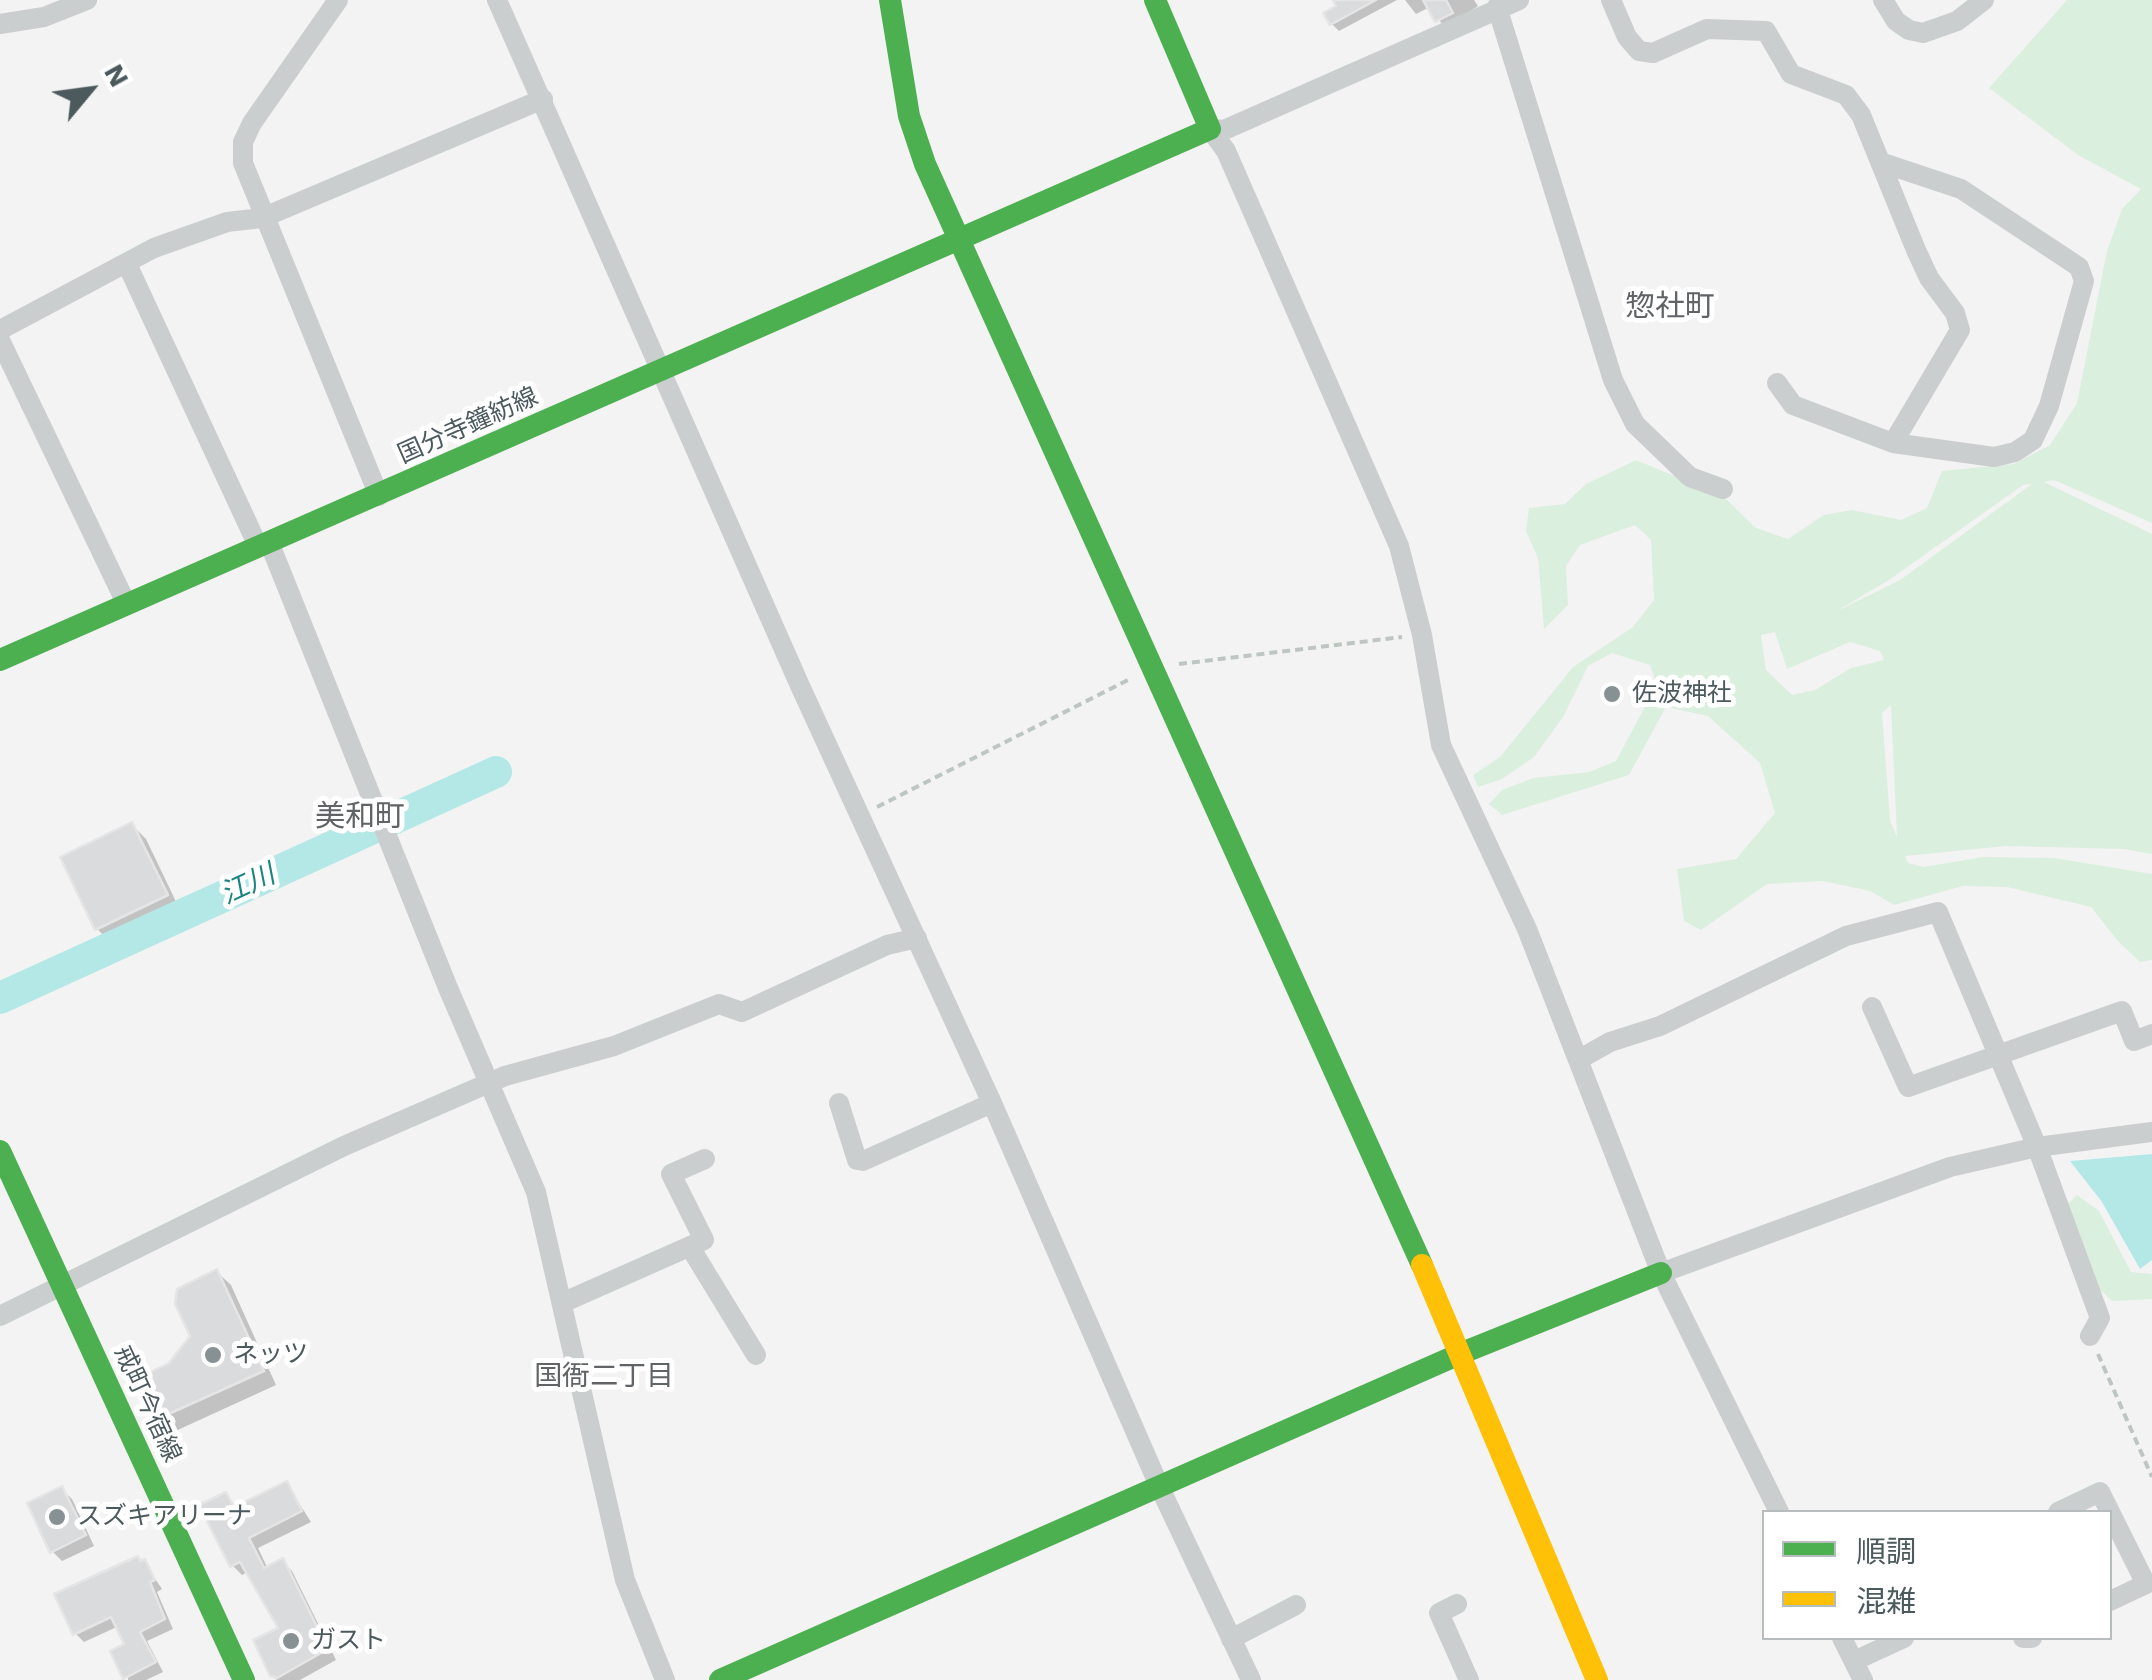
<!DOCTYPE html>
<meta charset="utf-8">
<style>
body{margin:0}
#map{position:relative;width:2152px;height:1680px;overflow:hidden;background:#f4f3f3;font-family:"Work Sans","Noto Sans JP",sans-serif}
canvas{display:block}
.legend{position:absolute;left:1762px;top:1510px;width:350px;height:130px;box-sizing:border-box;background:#fff;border:2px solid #b7bdbf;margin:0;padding:12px 18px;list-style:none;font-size:30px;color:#4c5a5e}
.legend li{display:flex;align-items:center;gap:20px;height:50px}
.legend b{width:50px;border:2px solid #b7bdbf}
.north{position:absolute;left:40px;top:40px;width:100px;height:100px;-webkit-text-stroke:8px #fff;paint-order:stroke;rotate:61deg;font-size:28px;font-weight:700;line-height:40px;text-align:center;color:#4c5a5e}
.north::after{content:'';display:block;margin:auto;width:35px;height:45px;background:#4c5a5e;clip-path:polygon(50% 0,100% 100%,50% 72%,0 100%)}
</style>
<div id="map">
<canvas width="2152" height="1680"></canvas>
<ul class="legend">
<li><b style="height:12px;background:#4caf50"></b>順調</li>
<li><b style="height:12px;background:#ffc107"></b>混雑</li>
</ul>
<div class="north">N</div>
</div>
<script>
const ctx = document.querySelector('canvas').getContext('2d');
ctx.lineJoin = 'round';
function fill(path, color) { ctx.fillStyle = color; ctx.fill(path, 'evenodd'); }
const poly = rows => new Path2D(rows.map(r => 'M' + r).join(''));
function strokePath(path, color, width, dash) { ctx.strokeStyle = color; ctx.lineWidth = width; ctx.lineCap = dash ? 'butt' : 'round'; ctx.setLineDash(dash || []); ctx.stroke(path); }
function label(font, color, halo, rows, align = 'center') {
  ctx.font = font + ' "Work Sans","Noto Sans JP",sans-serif'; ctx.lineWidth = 10; ctx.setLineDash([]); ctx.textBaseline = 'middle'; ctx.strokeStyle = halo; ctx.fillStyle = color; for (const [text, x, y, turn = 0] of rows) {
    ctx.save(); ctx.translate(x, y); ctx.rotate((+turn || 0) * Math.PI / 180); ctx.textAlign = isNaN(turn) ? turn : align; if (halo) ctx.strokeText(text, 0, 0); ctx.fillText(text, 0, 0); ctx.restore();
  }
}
fill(poly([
 [2067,0,2152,0,2152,523,2054,480,2044,482,2152,534,2152,854,2124,849,2006,846,1905,856,1908,863,1924,867,1983,857,2054,858,2152,874,2152,960,2140,962,2117,940,2091,907,2007,887,1963,886,1894,905,1870,891,1823,881,1767,884,1701,930,1684,921,1677,869,1736,859,1775,813,1760,763,1708,716,1666,707,1629,775,1502,815,1489,804,1502,790,1533,778,1589,772,1616,761,1657,684,1650,665,1612,653,1588,666,1563,717,1534,757,1502,779,1478,787,1473,775,1500,757,1573,667,1633,627,1654,600,1651,540,1635,525,1580,545,1566,566,1568,605,1544,629,1538,558,1526,531,1529,508,1565,504,1586,484,1636,460,1723,496,1756,528,1788,539,1824,515,1852,510,1901,520,1927,508,1942,471,2014,464,2050,445,2077,403,2107,251,2122,209,2141,189,2078,155,1989,88],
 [2032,484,1900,580,1835,612,1889,580,2023,485],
 [1775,632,1787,669,1850,642,1880,651,1884,660,1851,668,1815,690,1792,695,1766,670,1761,635],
 [1891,705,1897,837,1890,821,1882,713],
 [2077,1195,2099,1211,2131,1272,2152,1274,2152,1299,2112,1301,2096,1286,2067,1205]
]), '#dbefde');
fill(poly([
 [2152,1154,2152,1260,2140,1269,2102,1202,2070,1161]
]), '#b4e8e7');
fill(poly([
 [1336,0,1397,0,1339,31,1332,24,1339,7],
 [1405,0,1474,0,1478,6,1445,28,1430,7,1416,14],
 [132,825,146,839,180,910,111,942,97,929],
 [217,1272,231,1285,276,1385,169,1434,155,1420],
 [287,1484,311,1522,258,1548,268,1569,282,1561,292,1571,336,1660,300,1680,277,1680,272,1675,281,1629,248,1572,242,1575,232,1565,226,1495,238,1509],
 [61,1489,72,1499,94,1546,62,1561,52,1551],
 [144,1562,162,1589,157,1592,173,1629,147,1641,163,1672,146,1680,128,1680,128,1645,119,1626,84,1642,75,1633]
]), '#0003');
strokePath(poly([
 [0,998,496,772]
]), '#b4e8e7', 32);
const building = poly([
 [1333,0,1376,0,1330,25,1323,13,1336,6,1333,0],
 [1423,0,1446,0,1453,13,1435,22,1423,0],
 [132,822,168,895,95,930,60,857,132,822],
 [217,1269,264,1371,153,1421,135,1380,169,1363,190,1336,175,1304,177,1289,217,1269],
 [287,1481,302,1511,249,1538,264,1568,283,1558,328,1649,277,1678,270,1676,253,1640,278,1628,240,1562,230,1567,199,1505,226,1492,234,1507,287,1481],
 [62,1486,86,1535,50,1553,27,1503,62,1486],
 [138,1556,140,1561,145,1559,155,1580,150,1582,165,1619,140,1632,156,1662,123,1679,110,1651,124,1644,111,1617,73,1635,54,1594,138,1556]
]);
fill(building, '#dadbdc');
strokePath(building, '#e5e5e6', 2.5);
strokePath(poly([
 [1179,664,1402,637],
 [877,807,1132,678],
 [2098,1354,2152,1477]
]), '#bdc6c1', 4, [8, 5]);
strokePath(poly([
 [338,0,252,123,243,142,243,163,379,496],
 [497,0,801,688,992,1103,1160,1488,1251,1680],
 [1611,0,1627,37,1639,51,1653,53,1707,29,1766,31,1791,74,1846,95,1861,115,1916,250,1929,278,1955,313,1960,330,1893,443],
 [1883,0,1896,21,1909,30,1923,33,1957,21,1984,0],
 [1497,7,1613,380,1635,424,1690,477,1723,489],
 [0,24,44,17,87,0],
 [1210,129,1226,151,1399,546,1422,635,1441,745,1527,929,1661,1273,1779,1512],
 [1210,129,1224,130,1519,0],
 [127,264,258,546],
 [0,330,154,248,227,222,262,218,543,99],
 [0,340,126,603],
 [1777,383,1793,405,1893,443,1994,457,2015,452,2033,440,2049,406,2084,281,2079,267,1961,189,1883,163],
 [269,542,448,988,536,1192,625,1580,665,1680],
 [1872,1007,1908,1087,2122,1011,2134,1041,2152,1034],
 [1578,1060,1610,1042,1660,1026,1846,936,1938,912,2037,1147,2100,1318,2090,1336],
 [839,1103,857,1160,863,1161,992,1103],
 [690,1247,756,1355],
 [1661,1273,1950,1167,2037,1147,2152,1132],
 [562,1303,704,1240,671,1174,705,1159],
 [0,1316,344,1146,505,1076,614,1046,719,1004,742,1012,887,945,917,938],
 [2058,1512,2100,1492,2146,1584,2110,1601],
 [1457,1604,1439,1613,1469,1680],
 [1842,1638,1863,1680],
 [2023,1638,2032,1638],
 [1231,1639,1296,1605],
 [1854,1661,1904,1638]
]), '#cbcecf', 20);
strokePath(poly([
 [890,0,909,116,925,164,1422,1265],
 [0,660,1210,129,1155,0],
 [0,1151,244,1680],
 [720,1680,1462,1353,1661,1273]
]), '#4caf50', 22);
strokePath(poly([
 [1422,1265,1597,1680]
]), '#ffc107', 22);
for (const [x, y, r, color] of [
 [1612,694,10,"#879092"],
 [213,1355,10,"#879092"],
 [57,1517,10,"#879092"],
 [291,1641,10,"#879092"]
]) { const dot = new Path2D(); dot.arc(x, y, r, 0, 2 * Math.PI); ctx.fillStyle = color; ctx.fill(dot); strokePath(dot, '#fff', 4); }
label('25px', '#4c5a5e', '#fff', [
 ["国分寺鐘紡線",468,426,-24],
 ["戒町今宿線",147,1404,65]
]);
label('25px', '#4c5a5e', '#fff', [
 ["佐波神社",1632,694],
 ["ネッツ",233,1355],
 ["スズキアリーナ",77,1517],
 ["ガスト",311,1641]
], 'left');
label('italic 28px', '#1b8382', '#fff', [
 ["江川",248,885,-25]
]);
label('28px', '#606467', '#fff', [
 ["国衙二丁目",604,1377]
]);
label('30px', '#606467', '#fff', [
 ["惣社町",1670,307],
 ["美和町",360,817]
]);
</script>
